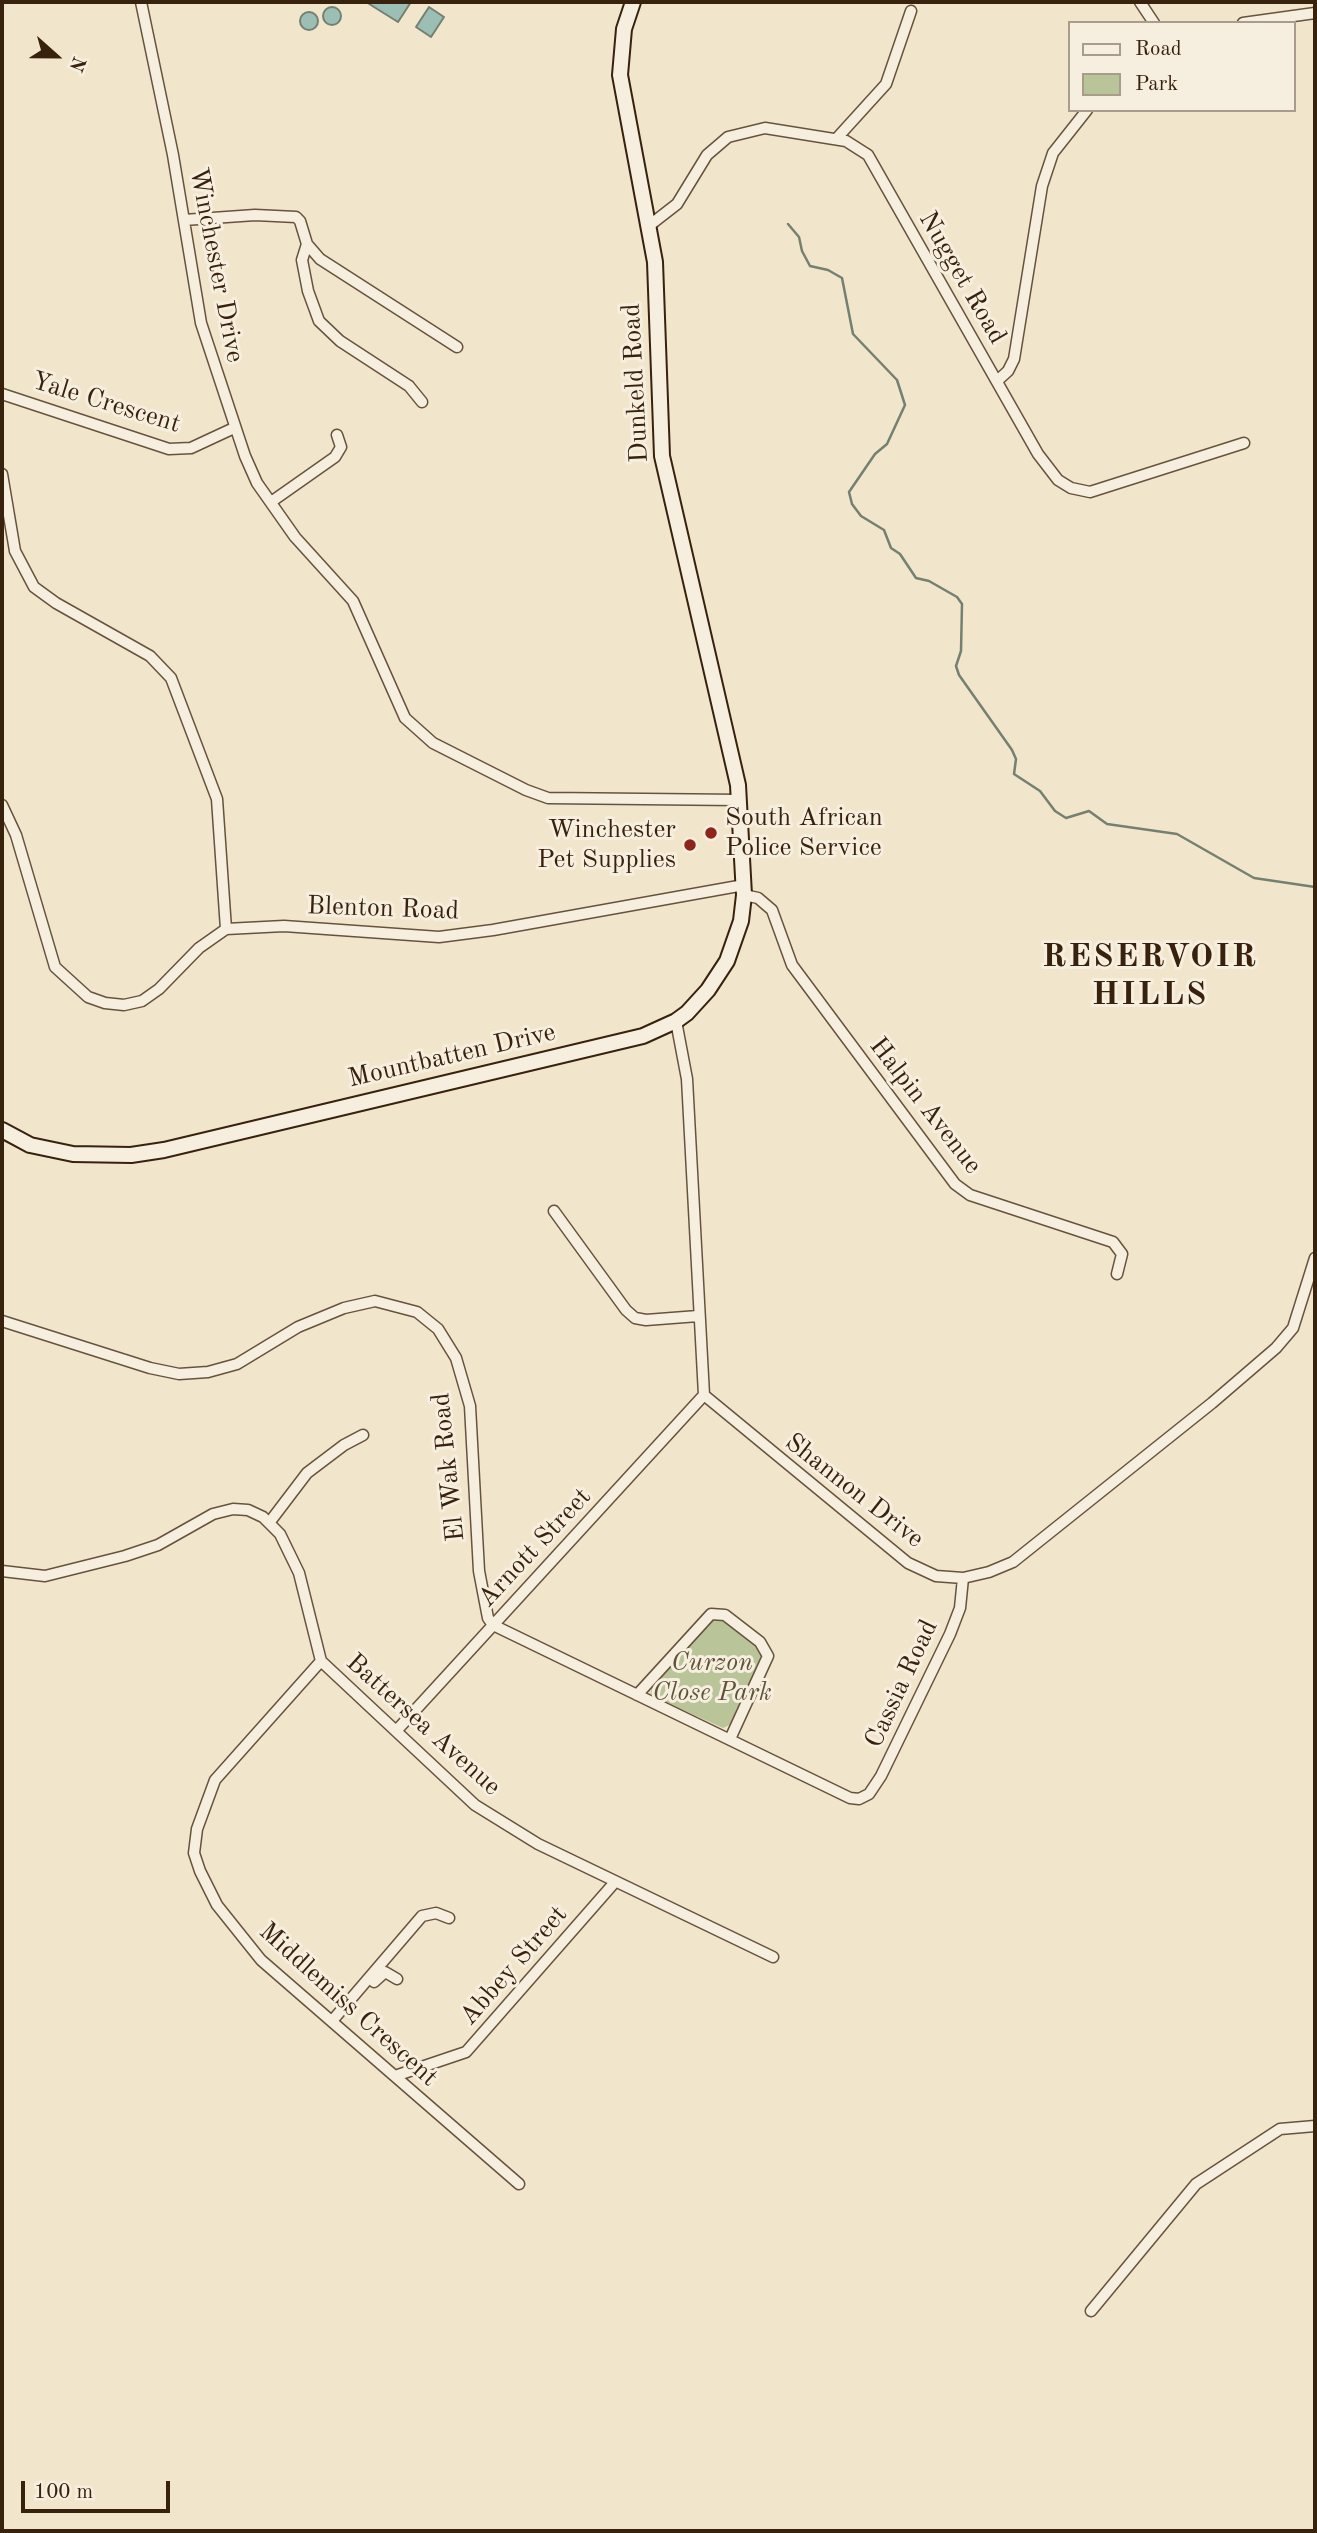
<!DOCTYPE html>
<style>
body{margin:0}
#map{position:relative;width:1317px;height:2533px;overflow:hidden;background:#f1e5cc;font-family:"Old Standard TT",serif}
canvas{display:block}
.frame{position:absolute;inset:0;border:4px solid #39220d;pointer-events:none}
.legend{position:absolute;left:1068px;top:21px;width:228px;height:91px;box-sizing:border-box;background:#f6eede;border:2px solid #aa9c8a;margin:0;padding:9px 12px;list-style:none;font-size:21px;color:#39220d}
.legend li{display:flex;align-items:center;gap:14px;height:35px}
.legend b{width:35px;border:2px solid #aa9c8a}
.north{position:absolute;left:21px;top:21px;width:70px;height:70px;-webkit-text-stroke:5px #f6eede;paint-order:stroke;rotate:111deg;font-size:19px;font-weight:700;line-height:28px;text-align:center;color:#39220d}
.north::after{content:'';display:block;margin:auto;width:24px;height:32px;background:#39220d;clip-path:polygon(50% 0,100% 100%,50% 72%,0 100%)}
.scale{position:absolute;left:21px;top:2481px;width:149px;height:32px;box-sizing:border-box;border:4px solid #39220d;border-top:0;padding-left:9px;font-size:21px;line-height:24px;white-space:nowrap;color:#39220d;-webkit-text-stroke:5px #f6eede;paint-order:stroke}
</style>
<div id="map">
<canvas width="1317" height="2533"></canvas>
<div class="frame"></div>
<ul class="legend">
<li><b style="height:9px;background:#f6eede"></b>Road</li>
<li><b style="height:19px;background:#b9c598"></b>Park</li>
</ul>
<div class="north">N</div>
<div class="scale">100 m</div>
</div>
<script>
const ctx = document.querySelector('canvas').getContext('2d');
ctx.lineJoin = 'round';
function fill(path, color) { ctx.fillStyle = color; ctx.fill(path, 'evenodd'); }
const poly = rows => new Path2D(rows.map(r => 'M' + r).join(''));
function strokePath(path, color, width, dash) { ctx.strokeStyle = color; ctx.lineWidth = width; ctx.lineCap = dash ? 'butt' : 'round'; ctx.setLineDash(dash || []); ctx.stroke(path); }
function label(font, color, halo, rows, align = 'center') {
  ctx.font = font + ' "Old Standard TT",serif'; ctx.lineWidth = 6; ctx.setLineDash([]); ctx.textBaseline = 'middle'; ctx.strokeStyle = halo; ctx.fillStyle = color; for (const [text, x, y, turn = 0] of rows) {
    ctx.save(); ctx.translate(x, y); ctx.rotate((+turn || 0) * Math.PI / 180); ctx.textAlign = isNaN(turn) ? turn : align; if (halo) ctx.strokeText(text, 0, 0); ctx.fillText(text, 0, 0); ctx.restore();
  }
}
fill(poly([
 [712,1618,721,1618,762,1648,765,1659,734,1723,723,1728,650,1695,652,1685]
]), '#b9c598');
const water = poly([
 [366,2,411,2,398,22,366,2],
 [429,7,444,17,431,37,416,27,429,7],
 '323 16a9 9 0 1 1 18 0a9 9 0 1 1-18 0Z',
 '300 21a9 9 0 1 1 18 0a9 9 0 1 1-18 0Z'
]);
fill(water, '#9bbfb4');
strokePath(water, '#748071', 2);
strokePath(poly([
 [788,224,799,237,802,251,810,266,828,270,842,278,853,334,897,380,905,405,887,444,875,454,849,492,852,504,861,516,884,530,891,548,900,554,916,578,929,581,957,597,962,604,961,651,956,666,959,675,1012,750,1016,759,1014,774,1040,791,1055,811,1066,818,1089,811,1107,824,1177,834,1254,878,1315,887]
]), '#748071', 2.5);
const minor = poly([
 [141,2,173,155,201,323,245,456,257,483,295,537,353,601,405,718,433,743,526,790,548,798,739,800],
 [1140,2,1154,23],
 [1243,23,1315,13],
 [837,138,886,84,911,11],
 [184,220,255,215,296,217,300,221,307,244,320,259,457,347],
 [650,225,677,204,707,155,728,137,765,128,846,141,868,155,1038,454,1058,480,1071,488,1090,492,1244,443],
 [307,244,302,260,308,291,319,321,340,341,409,386,422,402],
 [997,381,1008,371,1014,359,1042,186,1053,153,1087,110],
 [2,394,169,449,191,448,234,428],
 [2,474,15,551,34,587,56,603,150,656,171,678,217,799,226,929],
 [271,502,335,457,341,447,337,435],
 [2,805,16,835,55,967,88,997,105,1003,124,1005,142,1001,159,989,199,948,226,929,284,926,439,937,493,930,744,885],
 [744,895,758,898,772,910,792,965,955,1184,970,1195,1113,1242,1122,1254,1117,1274],
 [676,1021,687,1079,704,1395,908,1563,936,1576,963,1578,989,1572,1013,1562,1212,1403,1276,1348,1293,1328,1315,1258],
 [554,1211,626,1310,635,1318,646,1320,698,1316],
 [2,1321,150,1368,179,1374,208,1372,237,1364,298,1327,344,1308,375,1301,417,1312,438,1329,456,1358,470,1406,479,1571,488,1618,493,1625,850,1798,859,1799,869,1794,881,1776,950,1634,960,1608,963,1578],
 [269,1523,307,1473,344,1445,363,1435],
 [2,1571,45,1576,125,1556,158,1545,213,1514,233,1509,248,1510,263,1517,280,1534,299,1573,321,1661,475,1805,538,1844,773,1957],
 [321,1661,215,1780,197,1829,194,1853,200,1871,217,1905,261,1960,519,2184],
 [637,1695,711,1614,725,1615,760,1642,768,1656,730,1739],
 [397,1730,704,1395],
 [374,1982,385,1972,397,1979],
 [332,2021,422,1916,436,1913,449,1918],
 [395,2076,466,2052,615,1882],
 [1091,2311,1196,2184,1280,2129,1315,2126]
]);
const secondary = poly([
 [2,1130,30,1145,73,1154,131,1155,164,1150,643,1036,676,1021,687,1013,708,990,727,961,741,921,744,895,738,785,662,456,655,262,620,75,624,29,633,2]
]);
strokePath(minor, '#67533d', 13);
strokePath(secondary, '#39220d', 18);
strokePath(minor, '#f6eede', 10);
strokePath(secondary, '#f6eede', 14);
for (const [x, y, r, color] of [
 [711,833,7,"#8f2418"],
 [690,845,7,"#8f2418"]
]) { const dot = new Path2D(); dot.arc(x, y, r, 0, 2 * Math.PI); ctx.fillStyle = color; ctx.fill(dot); strokePath(dot, '#f6eede', 2.5); }
label('26px', '#39220d', '#f6eede', [
 ["Winchester Drive",216,265,79],
 ["Nugget Road",962,278,60],
 ["Dunkeld Road",636,383,-93],
 ["Yale Crescent",106,403,17],
 ["Blenton Road",383,909,2],
 ["Mountbatten Drive",452,1056,-13],
 ["Halpin Avenue",925,1106,52],
 ["El Wak Road",449,1467,-96],
 ["Shannon Drive",854,1491,38],
 ["Arnott Street",535,1548,-47],
 ["Cassia Road",902,1684,-65],
 ["Battersea Avenue",423,1725,42],
 ["Abbey Street",514,1966,-49],
 ["Middlemiss Crescent",348,2005,42]
]);
label('26px', '#39220d', '#f6eede', [
 ["South African",725,818],
 ["Police Service",725,848],
 ["Winchester",676,830,"right"],
 ["Pet Supplies",676,860,"right"]
], 'left');
label('italic 26px', '#5f5337', '#f6eede', [
 ["Curzon",712,1663],
 ["Close Park",712,1693]
]);
ctx.letterSpacing = '2px';
label('bold 33px', '#39220d', '#f6eede', [
 ["RESERVOIR",1150,957],
 ["HILLS",1150,995]
]);
ctx.letterSpacing = '0px';
</script>
